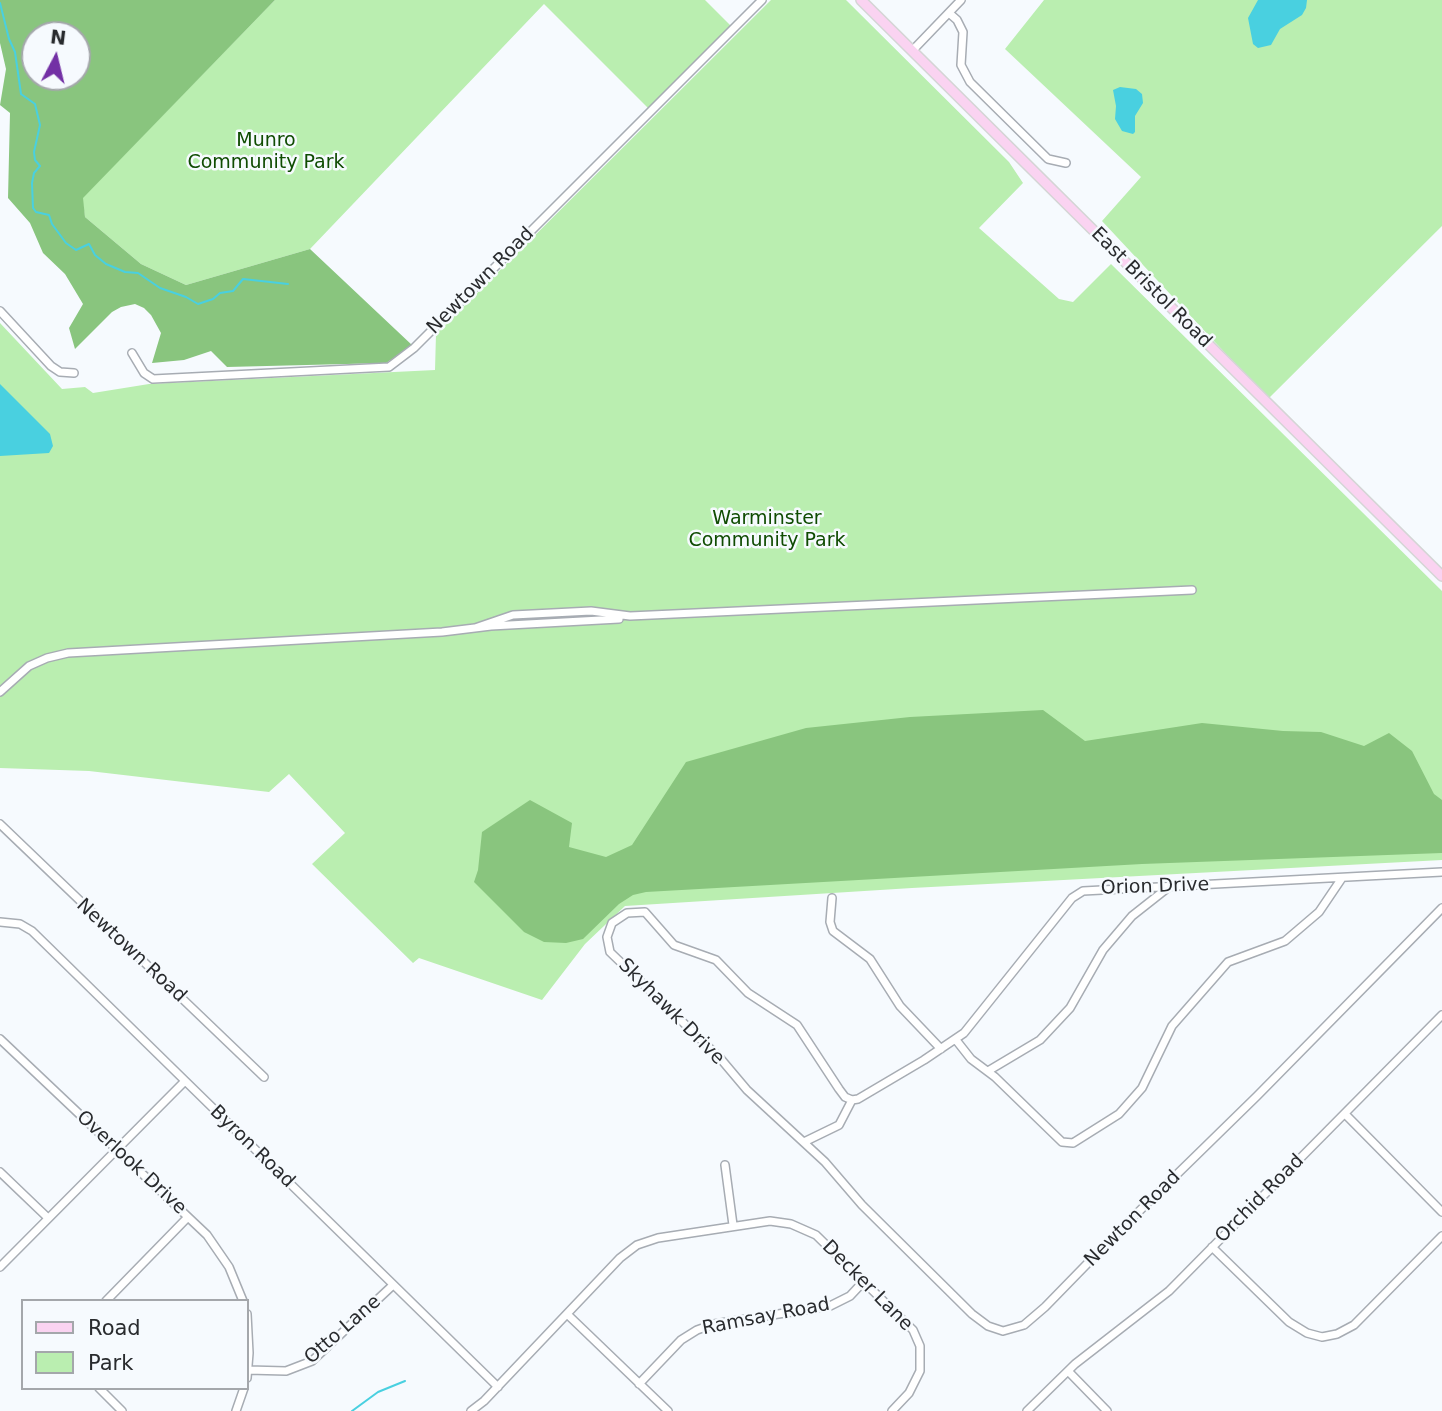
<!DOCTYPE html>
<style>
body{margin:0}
#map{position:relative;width:1442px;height:1411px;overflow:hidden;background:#f6fafe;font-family:"DejaVu Sans",sans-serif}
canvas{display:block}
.legend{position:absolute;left:21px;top:1299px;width:228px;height:91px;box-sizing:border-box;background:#f6fafe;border:2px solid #a4a7ab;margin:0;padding:9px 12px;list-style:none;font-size:21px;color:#292b2e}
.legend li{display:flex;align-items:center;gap:14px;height:35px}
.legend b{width:35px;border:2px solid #a4a7ab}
.north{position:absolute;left:21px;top:21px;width:70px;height:70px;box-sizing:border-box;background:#f6fafe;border:2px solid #a4a7ab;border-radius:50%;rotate:7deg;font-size:19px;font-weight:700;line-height:28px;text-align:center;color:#292b2e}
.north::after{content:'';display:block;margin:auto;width:24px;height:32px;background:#7330a5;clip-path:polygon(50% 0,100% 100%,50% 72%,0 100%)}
</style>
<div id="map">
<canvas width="1442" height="1411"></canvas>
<ul class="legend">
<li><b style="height:9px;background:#fad3f1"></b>Road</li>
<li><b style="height:19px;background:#baeeb0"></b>Park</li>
</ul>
<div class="north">N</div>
</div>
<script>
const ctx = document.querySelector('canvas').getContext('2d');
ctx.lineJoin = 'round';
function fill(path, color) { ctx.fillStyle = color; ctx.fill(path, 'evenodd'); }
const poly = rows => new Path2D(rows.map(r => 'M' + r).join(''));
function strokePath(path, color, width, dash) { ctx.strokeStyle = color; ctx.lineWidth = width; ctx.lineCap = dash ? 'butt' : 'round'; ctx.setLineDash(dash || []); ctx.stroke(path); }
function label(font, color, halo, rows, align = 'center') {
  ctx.font = font + ' "DejaVu Sans",sans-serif'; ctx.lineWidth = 5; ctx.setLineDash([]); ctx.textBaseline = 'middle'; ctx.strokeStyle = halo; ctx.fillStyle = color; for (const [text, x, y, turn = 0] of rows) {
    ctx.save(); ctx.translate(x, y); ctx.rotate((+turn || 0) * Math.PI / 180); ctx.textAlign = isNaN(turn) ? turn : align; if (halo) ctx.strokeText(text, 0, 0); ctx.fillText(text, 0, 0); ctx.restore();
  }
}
fill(poly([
 [275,0,705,0,731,26,648,108,544,4,310,249,186,285,141,264,85,217,82,198],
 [771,0,846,0,1009,162,1023,183,979,228,1059,299,1073,302,1111,264,1442,591,1442,860,912,888,625,906,585,944,542,1000,419,958,413,963,312,864,345,833,289,774,269,792,89,771,0,768,0,323,62,389,85,387,93,393,149,384,435,370,436,334],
 [1044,0,1442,0,1442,226,1268,399,1102,221,1141,177,1005,49]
]), '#baeeb0');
fill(poly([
 [0,0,275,0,83,198,85,217,141,264,186,285,310,249,413,346,386,363,227,367,211,351,184,360,152,363,161,333,151,315,144,308,135,304,121,307,112,312,75,349,69,328,83,304,65,274,43,253,30,223,8,198,10,113,0,105,6,69,0,43],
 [35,35,77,35,77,77,35,77],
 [1043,710,1085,741,1202,723,1283,731,1321,732,1364,746,1389,733,1412,751,1434,794,1442,800,1442,853,1142,864,646,892,633,895,619,904,583,939,566,943,544,942,524,932,474,882,478,870,482,832,530,800,572,823,569,847,606,857,632,845,686,762,806,728,910,717]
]), '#89c57e');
fill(poly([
 [1258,0,1307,0,1306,8,1302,15,1280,29,1271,45,1258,48,1253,44,1248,18],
 [1120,87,1136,89,1142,94,1143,103,1135,116,1135,132,1133,134,1122,131,1115,119,1116,106,1113,90],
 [0,384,50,434,53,446,49,453,0,456]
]), '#49d0e0');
strokePath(poly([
 [0,3,9,39,15,52,21,94,35,104,40,125,34,152,35,160,40,166,34,173,32,183,33,208,36,212,49,215,52,224,66,243,76,250,89,244,95,255,106,264,125,272,138,273,160,288,186,297,198,304,213,299,220,293,233,291,243,279,288,284],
 [352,1411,378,1392,405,1381]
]), '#49d0e0', 2);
const minor = poly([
 [949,13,957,20,963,32,961,65,970,82,1048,159,1066,163],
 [912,51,961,0],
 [0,311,51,366,60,372,74,373],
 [132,353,144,373,153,379,389,367,414,348,762,0],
 [475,628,513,615,591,611,630,616,1192,590],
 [0,692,29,666,47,658,68,653,442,632,491,626,619,619],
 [0,824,264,1077],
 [832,898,830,922,833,931,870,959,900,1006,941,1049],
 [0,922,20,924,32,931,498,1387],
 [0,1039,207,1235,229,1267,243,1301],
 [956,1040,971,1059,995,1077,1062,1142,1073,1143,1119,1114,1142,1088,1172,1026,1228,962,1285,941,1319,912,1342,878],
 [988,1071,1040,1040,1070,1008,1103,950,1132,916,1170,886],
 [852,1100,845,1097,839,1089,797,1025,748,993,716,960,674,945,645,912,627,913,612,923,607,937,610,952,720,1058,747,1090,825,1162,862,1205,972,1314,988,1326,1003,1331,1024,1325,1045,1307,1123,1227,1257,1096,1442,908],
 [1345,1114,1442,1212],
 [804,1142,839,1125,852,1100,858,1099,924,1060,964,1033,1072,898,1083,891,1442,872],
 [725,1165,733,1225],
 [0,1172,48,1218],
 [1212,1247,1289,1322,1307,1333,1322,1337,1337,1334,1354,1325,1442,1236],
 [0,1267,185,1081],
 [106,1301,188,1217],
 [247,1314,249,1353,247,1378],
 [567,1314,668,1411],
 [248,1370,286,1371,312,1361,393,1285],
 [1068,1371,1107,1411],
 [639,1384,681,1340,697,1330,714,1324,830,1306,850,1296,864,1281],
 [99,1388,122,1411],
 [236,1411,244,1388],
 [471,1411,484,1401,620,1258,637,1245,658,1238,770,1221,791,1224,816,1235,913,1330,920,1346,920,1371,909,1393,892,1411],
 [1027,1411,1075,1364,1169,1291,1442,1015]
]);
const major = poly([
 [861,0,1442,576]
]);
strokePath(minor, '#a7acb3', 10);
strokePath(major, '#d4d5d5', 12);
strokePath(minor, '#fff', 7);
strokePath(major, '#fad3f1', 9);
label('19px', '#0f4c02', '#f6fafe', [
 ["Munro",266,141],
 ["Community Park",266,163],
 ["Warminster",767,519],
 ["Community Park",767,541]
]);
label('19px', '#292b2e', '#f6fafe', [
 ["Newtown Road",481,281,-45],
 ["East Bristol Road",1151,288,45],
 ["Orion Drive",1155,887,-2],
 ["Newtown Road",131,951,43],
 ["Skyhawk Drive",671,1012,45],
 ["Byron Road",252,1147,44],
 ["Overlook Drive",131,1163,43],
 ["Orchid Road",1260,1199,-45],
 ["Newton Road",1133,1219,-45],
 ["Decker Lane",867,1286,45],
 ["Ramsay Road",766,1317,-11],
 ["Otto Lane",343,1330,-41]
]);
</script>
